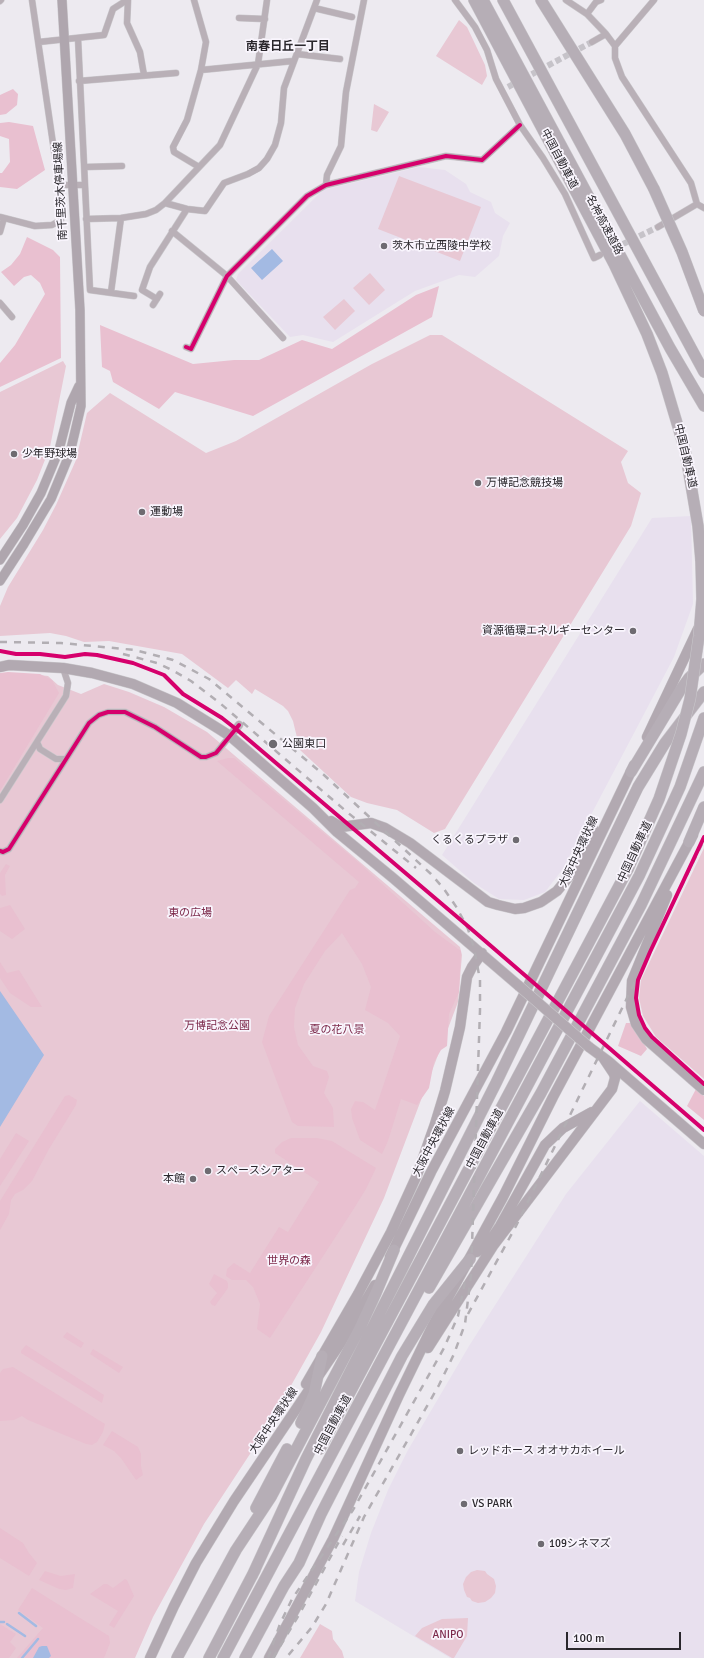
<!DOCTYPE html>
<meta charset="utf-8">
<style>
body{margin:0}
#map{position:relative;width:704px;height:1658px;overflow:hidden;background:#edeaf0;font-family:Signika,sans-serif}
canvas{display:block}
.scale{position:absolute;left:566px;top:1632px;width:115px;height:18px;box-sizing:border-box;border:2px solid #2a272c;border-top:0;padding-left:5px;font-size:12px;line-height:14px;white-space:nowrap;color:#2a272c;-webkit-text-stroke:3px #f9f5fd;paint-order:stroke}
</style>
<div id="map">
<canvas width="704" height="1658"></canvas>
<div class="scale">100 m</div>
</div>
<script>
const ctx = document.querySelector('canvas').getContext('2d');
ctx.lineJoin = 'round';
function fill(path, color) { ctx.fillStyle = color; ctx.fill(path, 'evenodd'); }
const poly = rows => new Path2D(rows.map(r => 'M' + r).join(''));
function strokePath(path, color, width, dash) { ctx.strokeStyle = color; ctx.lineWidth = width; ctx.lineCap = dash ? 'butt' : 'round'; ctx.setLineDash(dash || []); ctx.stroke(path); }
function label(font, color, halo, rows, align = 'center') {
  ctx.font = font + ' Signika,"Noto Sans JP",sans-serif'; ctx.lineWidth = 3.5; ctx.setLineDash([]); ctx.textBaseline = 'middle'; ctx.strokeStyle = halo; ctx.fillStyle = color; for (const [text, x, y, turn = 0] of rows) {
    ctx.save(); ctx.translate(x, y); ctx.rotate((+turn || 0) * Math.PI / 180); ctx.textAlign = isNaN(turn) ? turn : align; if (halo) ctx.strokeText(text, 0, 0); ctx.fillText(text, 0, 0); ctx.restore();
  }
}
fill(poly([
 [419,167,445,170,466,184,470,192,491,202,495,213,510,223,503,236,499,256,475,277,459,275,415,291,333,342,303,335,290,337,236,280,238,274,321,192,327,189],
 [691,516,693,604,674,657,562,870,545,892,524,900,499,899,474,883,442,855,652,518],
 [640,1101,704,1156,704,1658,450,1658,355,1601,359,1572,371,1533,388,1490,408,1450,469,1346,566,1194]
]), '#e8e0ee');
fill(poly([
 [459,20,467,27,485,65,487,76,482,85,436,56],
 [374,104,389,112,377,132,371,130],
 [399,176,481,207,460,261,378,229],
 [370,273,385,290,369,305,353,288],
 [344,299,355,311,335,330,323,317],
 [430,335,442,335,628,451,621,462,628,483,641,493,631,526,445,829,434,833,397,810,367,803,351,797,300,750,293,721,288,711,283,706,255,689,252,694,236,680,228,688,182,654,109,641,84,642,66,636,50,633,0,636,0,606,8,587,43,530,56,505,76,460,87,413,110,393,206,453,236,441,372,364],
 [63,361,66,366,50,447,37,480,17,518,0,539,0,392],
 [30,674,48,676,58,685,81,694,104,684,129,692,164,707,207,732,460,947,462,955,458,1002,384,1198,321,1332,269,1425,204,1524,153,1617,135,1658,0,1658,0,676],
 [704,848,704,1079,656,1037,643,1016,639,998,641,980],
 [477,1570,485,1571,487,1574,494,1579,496,1586,495,1593,491,1598,485,1602,478,1603,472,1601,470,1598,467,1597,464,1590,463,1584,466,1577,471,1572],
 [468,1618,467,1636,454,1658,452,1658,415,1636,422,1628,442,1619],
 [320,1624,332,1631,333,1639,342,1651,344,1658,300,1658]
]), '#e8c8d4');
fill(poly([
 [13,89,18,94,17,105,6,114,0,115,0,95],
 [9,122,33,126,45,170,17,189,0,187,0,173,2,173,10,162,9,139,0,136,0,123],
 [27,237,53,250,60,257,61,358,0,387,0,363,15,345,45,294,40,283,31,275,24,277,14,286,1,272,11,265,20,254],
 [439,286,432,317,253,416,175,392,159,409,113,382,110,371,102,367,100,325,193,364,234,360,259,360,302,340,332,349,416,295],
 [8,672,40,674,52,680,59,693,0,791,0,673],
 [228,758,234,758,359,863,435,932,461,951,459,992,449,1014,447,1046,441,1050,434,1062,429,1088,417,1105,401,1099,388,1141,382,1154,360,1140,352,1118,351,1109,355,1101,363,1102,375,1110,400,1036,388,1023,365,1010,371,987,362,964,342,933,325,951,304,984,295,1008,294,1027,298,1045,313,1066,327,1071,329,1077,324,1093,333,1108,334,1127,298,1126,292,1122,262,1042,269,1016,350,890,355,888,359,882,217,761],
 [6,864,10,866,5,875,6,895,2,896,0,894,0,873],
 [10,905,25,929,12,939,0,931,0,908],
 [0,962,7,973,19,970,42,1007,31,1007,10,993,0,978],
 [626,1023,632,1023,647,1049,641,1056,618,1046],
 [696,1089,704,1096,704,1120,687,1106],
 [69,1095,77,1100,76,1105,49,1149,32,1181,23,1190,15,1194,11,1200,9,1214,0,1230,0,1201,65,1096],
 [16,1133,29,1141,0,1186,0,1159],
 [291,1138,317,1138,332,1141,376,1168,366,1189,353,1210,270,1338,257,1329,260,1304,253,1287,246,1280,232,1280,226,1276,227,1269,234,1263,250,1273,279,1227,288,1232,319,1182,275,1153,275,1149,282,1142],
 [214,1274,227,1281,228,1284,228,1288,215,1306,212,1305,210,1302,217,1293,209,1284],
 [67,1332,84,1343,81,1348,63,1337],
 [26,1345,104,1395,102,1403,21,1353,21,1351],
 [93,1349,123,1367,119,1373,90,1354],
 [13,1367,105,1424,103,1432,97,1442,92,1445,86,1444,28,1420,22,1416,14,1420,0,1421,0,1373,3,1369],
 [112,1431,138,1447,141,1454,141,1466,143,1475,136,1480,121,1458,114,1451,103,1445],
 [0,1528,23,1543,29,1553,37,1563,29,1576,0,1558],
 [45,1571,61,1576,75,1574,73,1588,66,1590,59,1589,39,1580],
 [125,1579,127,1580,134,1596,114,1628,109,1625,118,1611,90,1594,104,1584,107,1584,113,1588],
 [32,1588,109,1636,110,1643,104,1658,17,1658,43,1628,18,1610],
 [0,1624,16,1634,10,1642,16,1648,9,1658,0,1658]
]), '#e9c0d0');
fill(poly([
 [272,249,283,261,262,280,251,268],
 [0,991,44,1055,0,1127],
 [42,1646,47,1646,51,1656,49,1658,33,1658,39,1647]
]), '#a3bae3');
strokePath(poly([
 [19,1613,36,1626],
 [0,1622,4,1622],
 [7,1624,25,1636],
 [22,1658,38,1639]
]), '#a3bae3', 2.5);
strokePath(poly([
 [508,87,592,42],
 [615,248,658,227]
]), '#c6c3c9', 6, [6, 3]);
const minor = poly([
 [128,0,127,23,140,52,144,75],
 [194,0,206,42,201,70,187,120,173,147,174,152,199,167],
 [455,0,475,27,487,50,496,79,520,125,543,158,565,194,594,258,600,255],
 [566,0,587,14,606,34,615,46,615,58,622,77,691,183,697,204,704,208],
 [0,1,1,0],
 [314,8,352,17],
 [587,14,596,2,601,0],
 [239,18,265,19],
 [78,38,90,290,134,296],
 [39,42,104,35,113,9,127,0],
 [592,42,606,34],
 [615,46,654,0],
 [297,54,340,59],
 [201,70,293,61],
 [79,81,176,73],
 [85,167,122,166],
 [60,185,85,185],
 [326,185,327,175,341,146,346,92,364,0],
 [165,203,187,209,205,211,224,183,248,174,259,168,267,159,275,145,281,123,284,88,317,0],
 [0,217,35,226,52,225,61,220,62,211,60,185,56,164,32,0],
 [86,219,121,218,146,214,156,210,165,203,220,145,258,64,267,0],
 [658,227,697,204],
 [172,231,227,276,283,338],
 [0,232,4,218],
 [111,292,121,218],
 [157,299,142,290,150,267,187,209],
 [0,303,12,317],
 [153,305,160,294],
 [186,347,191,349,227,276,307,196,326,185,446,156,482,160,520,125],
 [37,742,40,749,56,759,65,759],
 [0,800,66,696,68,683,63,668],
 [0,851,3,852,9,849,89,723,99,715,108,712,125,712,155,727,201,757,206,757,216,753,230,736]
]);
const tertiary = poly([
 [230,736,239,725]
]);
const secondary = poly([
 [0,560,23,525,41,493,59,450,71,403,79,386],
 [0,581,24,544,51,499,70,453,81,406,80,310,62,0]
]);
const primary = poly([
 [0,667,9,665,63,668,92,673,133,684,177,703,219,729,230,736,313,808,337,832,393,878,519,986],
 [647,737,698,629],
 [331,821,341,827,371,823,385,828,410,843,488,902,498,905,515,909,524,908,541,902,557,891,571,874,595,831],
 [667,895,632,981,631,1007,636,1024,646,1039,704,1090],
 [589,1047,608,1061,704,1144],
 [477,1252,493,1236,500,1226,545,1145,563,1128,592,1112],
 [390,1257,431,1172,506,1032,634,765],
 [428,1348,493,1246,612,1089,615,1078,614,1074,604,1059],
 [306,1384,358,1294,391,1232,417,1175,435,1124,445,1091,460,1027,467,977,472,967,482,953],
 [150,1658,174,1606,196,1563,234,1501,340,1344,375,1285],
 [269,1658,333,1539,399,1395,432,1327,503,1197,553,1097,693,835]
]);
const motorway = poly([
 [474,0,614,264,647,334,662,373,685,450,698,526,701,561],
 [483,0,670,348,704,406],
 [503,0,704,372],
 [541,0,625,134,654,189],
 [631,772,681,689,689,678,704,664],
 [689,842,704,807],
 [429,1288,541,1093,641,905,704,772],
 [301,1423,314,1394,322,1356],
 [320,1449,628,869],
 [256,1508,287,1449],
 [252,1576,306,1459,496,1083,638,787,665,743,704,692],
 [177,1658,236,1550,271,1497,360,1328,376,1293,394,1250],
 [209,1658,255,1570],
 [223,1658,639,876,680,787,704,718],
 [245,1658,284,1586,299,1563,321,1514,402,1356,433,1305,470,1259]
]);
strokePath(minor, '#cac8cc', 7);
strokePath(tertiary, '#cac8cc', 9);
strokePath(secondary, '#cac8cc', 10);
strokePath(primary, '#cac8cc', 11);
strokePath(motorway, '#cac8cc', 12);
strokePath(minor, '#b9b0b7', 6);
strokePath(tertiary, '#b9b0b7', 8);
strokePath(secondary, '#afa6ae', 9);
strokePath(primary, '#b2a9b1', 10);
strokePath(motorway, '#b6aeb6', 11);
strokePath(poly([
 [0,642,61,643,135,650,173,660,209,679,324,775,431,874,444,889,457,908,468,929,474,948,480,980,480,1010,471,1275,465,1324,454,1354,439,1385,364,1517,326,1604,312,1627,286,1658],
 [123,654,157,663,172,670,191,681,221,704,347,812,416,868],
 [468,1314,516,1226,704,840],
 [343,1545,360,1516],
 [268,1658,280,1624,292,1599,353,1510,444,1348,458,1316,466,1277],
 [273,1658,300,1613,342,1536]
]), '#b2aeb3', 2.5, [7, 7]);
const primaryBridge = poly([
 [519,986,589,1047]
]);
const motorwayBridge = poly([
 [654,189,682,252,704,311],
 [628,869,659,799,681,734,690,699,699,636,702,599,701,561]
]);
strokePath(primaryBridge, '#cac8cc', 11, []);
strokePath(motorwayBridge, '#cac8cc', 12, []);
strokePath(primaryBridge, '#b2a9b1', 10);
strokePath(motorwayBridge, '#b6aeb6', 11);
strokePath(poly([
 [186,347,191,349,227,276,307,196,326,185,446,156,482,160,520,125],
 [0,651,16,654,40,654,65,657,85,654,97,655,133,663,164,675,183,694,222,718,236,729,469,927,704,1130],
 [704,837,650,952,638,980,636,998,639,1015,645,1028,652,1037,704,1084],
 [0,851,3,852,9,849,89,723,99,715,108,712,125,712,155,727,201,757,206,757,216,753,239,725]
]), '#d6006c', 4);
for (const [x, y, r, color] of [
 [384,246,4,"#6e6b71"],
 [14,454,4,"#6e6b71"],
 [478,483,4,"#6e6b71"],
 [142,512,4,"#6e6b71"],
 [633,631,4,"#6e6b71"],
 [273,744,5,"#6e6b71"],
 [516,840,4,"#6e6b71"],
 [208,1171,4,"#6e6b71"],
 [193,1179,4,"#6e6b71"],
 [460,1451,4,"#6e6b71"],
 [464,1504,4,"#6e6b71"],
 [541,1544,4,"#6e6b71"]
]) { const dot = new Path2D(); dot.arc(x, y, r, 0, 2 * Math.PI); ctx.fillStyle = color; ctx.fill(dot); strokePath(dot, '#f9f5fd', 1.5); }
label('11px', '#2a272c', '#f9f5fd', [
 ["中国自動車道",559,159,62],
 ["南千里茨木停車場線",61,191,-93],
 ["名神高速道路",604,225,62],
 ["中国自動車道",685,456,77],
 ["大阪中央環状線",579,852,-65],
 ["中国自動車道",635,852,-65],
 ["中国自動車道",485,1139,-62],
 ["大阪中央環状線",434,1142,-62],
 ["大阪中央環状線",274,1421,-56],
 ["中国自動車道",333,1425,-62]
]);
label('11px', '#2a272c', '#f9f5fd', [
 ["茨木市立西陵中学校",392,246],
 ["少年野球場",22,454],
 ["万博記念競技場",486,483],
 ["運動場",150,512],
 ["資源循環エネルギーセンター",625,631,"right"],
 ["公園東口",282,744],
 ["くるくるプラザ",508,840,"right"],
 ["スペースシアター",216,1171],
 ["本館",185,1179,"right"],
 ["レッドホース オオサカホイール",468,1451],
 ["VS PARK",472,1504],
 ["109シネマズ",549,1544]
], 'left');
label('11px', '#7c294a', '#f9f5fd', [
 ["東の広場",190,913],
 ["万博記念公園",217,1026],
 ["夏の花八景",337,1030],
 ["世界の森",289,1261],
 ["ANIPO",448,1635]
]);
label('bold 12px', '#2a272c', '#f9f5fd', [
 ["南春日丘一丁目",288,47]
]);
</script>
